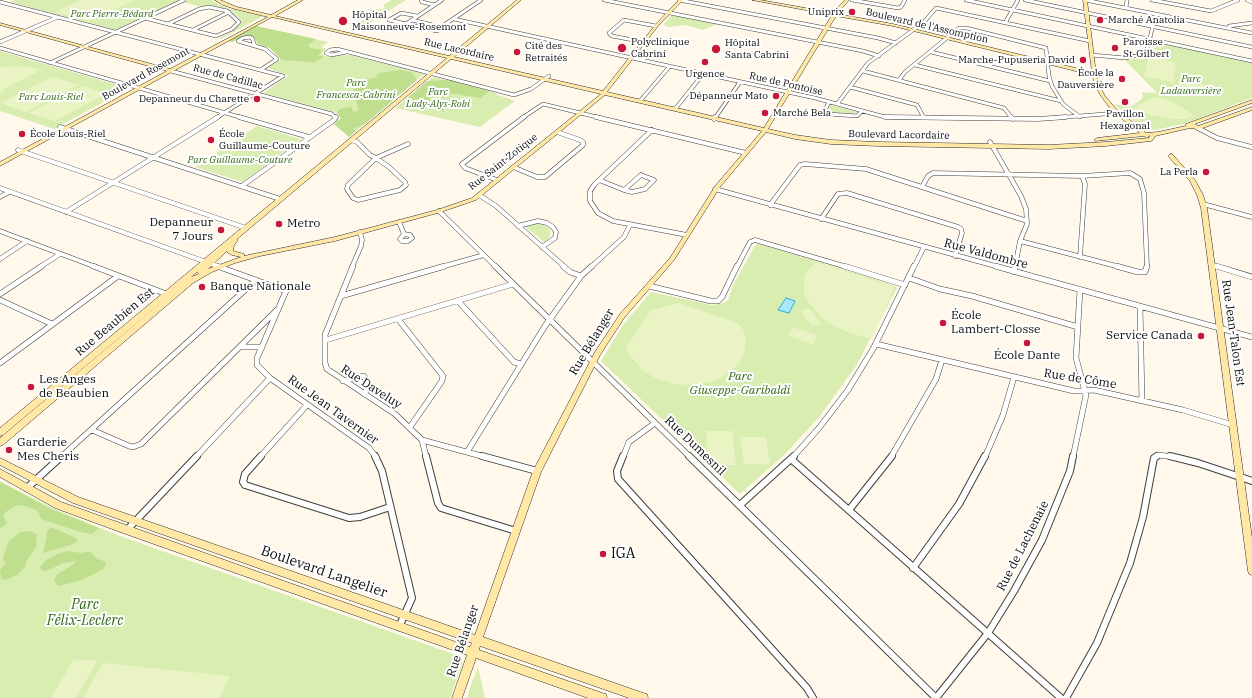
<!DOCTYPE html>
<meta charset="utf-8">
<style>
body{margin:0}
canvas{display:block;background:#fff8eb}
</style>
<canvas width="1252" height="698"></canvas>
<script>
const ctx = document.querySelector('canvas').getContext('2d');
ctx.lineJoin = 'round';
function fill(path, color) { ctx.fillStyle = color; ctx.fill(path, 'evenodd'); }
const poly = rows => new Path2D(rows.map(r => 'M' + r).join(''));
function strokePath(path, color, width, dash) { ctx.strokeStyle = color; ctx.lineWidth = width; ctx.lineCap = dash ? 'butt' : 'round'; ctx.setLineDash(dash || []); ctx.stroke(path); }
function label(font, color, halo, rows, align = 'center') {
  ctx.font = font + ' "IBM Plex Serif",serif'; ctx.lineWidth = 4; ctx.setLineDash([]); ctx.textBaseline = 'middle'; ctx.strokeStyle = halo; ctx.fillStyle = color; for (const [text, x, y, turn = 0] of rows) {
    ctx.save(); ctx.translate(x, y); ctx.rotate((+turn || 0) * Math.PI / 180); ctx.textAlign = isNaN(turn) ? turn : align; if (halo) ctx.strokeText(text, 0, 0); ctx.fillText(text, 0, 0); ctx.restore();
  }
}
fill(poly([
 [14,0,182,0,125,25,126,26,120,29,116,30,10,2],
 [188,0,212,0,218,4,227,8,263,16,221,39,219,38,240,25,242,21,240,19,230,10,210,5,202,7,182,2],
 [391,0,406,0,358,30,351,28,375,12,372,10,382,9,385,7,383,5],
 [672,15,673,15,717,24,703,30,685,25,670,27,665,26,664,24],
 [256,26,328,42,321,47,326,49,322,53,325,56,350,55,424,74,349,137,334,124,341,118,337,113,263,93,288,76,268,68,280,60,281,59,270,48,258,44,254,37,245,36,232,42,228,41],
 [1156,42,1252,63,1252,98,1184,124,1154,130,1144,130,1114,104,1130,107,1142,99,1143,95,1141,92,1157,93,1125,60,1140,58,1149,54,1155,47],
 [0,51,128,88,128,89,54,129,0,111],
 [433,77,497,93,495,94,515,101,480,127,395,108],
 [830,105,854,111,856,113,853,114,829,112,828,110],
 [257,126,301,139,243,182,195,167],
 [532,224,539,224,548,227,551,231,549,239,545,242,543,241,527,228,527,226],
 [759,244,872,278,895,286,897,288,856,366,820,416,785,454,740,494,601,361,623,325,651,292,712,305,724,303,728,300,733,285,755,246],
 [0,481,52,508,120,536,459,656,463,661,450,698,0,698],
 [478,667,485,698,467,698,471,685]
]), '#d9edb1');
fill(poly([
 [256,26,316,39,308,45,310,48,323,50,318,55,324,57,314,62,280,60,281,59,270,48,258,44,254,37,245,36,232,42,228,41],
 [401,70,411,72,417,80,365,124,353,129,356,131,349,137,334,124,341,118,337,113,338,110,351,106,353,112,359,110,353,90,360,86,364,81,376,77,379,73],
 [448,80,490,91,480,98,457,94,451,94,444,98,432,91,429,94,430,100,443,105,444,112,405,100,427,81],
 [0,482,51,509,96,527,99,529,92,534,80,532,41,519,38,511,22,505,16,506,7,511,3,516,7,523,0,529],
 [50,528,53,528,76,538,78,541,73,544,43,553,46,540,47,531],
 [31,531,37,535,36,547,27,560,25,567,17,575,6,580,1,579,0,571,6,562,3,560,3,556,9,541,20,532],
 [67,551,81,553,89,551,97,559,107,562,103,569,82,580,58,586,54,581,56,575,71,566,76,561,63,563,47,571,42,570,40,567,46,560,55,555]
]), '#bfdf8f');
fill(poly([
 [81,0,135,0,89,21,54,12],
 [1149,56,1176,63,1173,82,1144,76],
 [23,66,41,70,2,90,5,91,0,94,0,67],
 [52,77,79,85,26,112,0,103],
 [1188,81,1195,83,1198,82,1211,88,1191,96,1174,92,1171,88],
 [82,86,107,93,55,121,29,113],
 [1155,97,1171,101,1195,116,1185,119,1171,119,1154,116,1133,109,1147,100],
 [816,262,895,287,872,339,849,333,832,325,822,318,809,303,804,293,804,277,808,270],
 [679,303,738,323,744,331,746,341,744,353,739,364,726,375,711,382,692,385,674,384,655,378,642,370,625,349,651,310],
 [810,309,821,324,812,326,801,311],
 [792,327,817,335,813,344,788,336],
 [706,431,732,431,736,465,709,465],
 [740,437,766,437,770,464,744,464],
 [74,659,97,661,76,698,51,698],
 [103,663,230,676,220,698,83,698]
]), '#eaf3c4');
const water = poly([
 [786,298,795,301,789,313,778,310,786,298]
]);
fill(water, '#aae9fc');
strokePath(water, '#2badd9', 1);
const streetFar3 = poly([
 [421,0,422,2,435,5],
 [604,0,863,51,879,56],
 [679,0,878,38,896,43],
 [852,0,898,8,901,7,905,0],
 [966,0,1252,61],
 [1025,0,1252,47],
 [1085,0,1252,33],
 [1152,0,1211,11,1238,0],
 [1247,0,1252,2],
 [0,2,283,76,216,118],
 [209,7,227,11,239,22,232,29,216,36,168,24,199,9,209,7],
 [1126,8,1127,0],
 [417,16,401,13,389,20,437,31,443,28,441,27],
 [145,18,168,24],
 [454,19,815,98,885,117,954,118],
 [412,20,441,27],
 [1005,23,1018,0],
 [406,24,442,0],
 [1229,26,1252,23],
 [441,27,481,0],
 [193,30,229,12],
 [0,42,58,17],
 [644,42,612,36,609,33,624,20,656,26],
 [255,46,252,38,250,37,243,38,238,41,265,49,277,59,262,69],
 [0,48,243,118],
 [347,52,331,55,326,53,330,50,337,49,514,95,531,89,549,76],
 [931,52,1050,81],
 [1092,55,1125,58,1146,53,1156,14],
 [50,63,184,0],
 [915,65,1061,101],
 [171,71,332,114,335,118],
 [863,71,1004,108,1012,118],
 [899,80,905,72,959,28,966,28,1046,48,1049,76,1052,86,1063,104,1080,117],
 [850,87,917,105,924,118],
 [640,101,670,66],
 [829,102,825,110,828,114,857,116,862,111],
 [837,104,868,63,924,22,936,8,1090,41],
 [675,109,704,73],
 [522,118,543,104,601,118],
 [715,118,740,82],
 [1053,118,1118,113]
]);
const streetFar2 = poly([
 [239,117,309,137],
 [596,117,746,153],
 [885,117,1038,119,1066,117],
 [1011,117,1013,119],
 [714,119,715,117],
 [1194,126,1217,138,1252,147],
 [60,127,280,199],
 [652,130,594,185,590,191,590,201,598,213,613,221,687,235],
 [351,140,357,142,370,155,376,158],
 [990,142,1021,196,1026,209,1027,224,1020,241,1015,267],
 [18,150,246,228],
 [376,158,389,167,405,182,406,185,400,190,358,200,353,198,347,189,348,185,376,158],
 [376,158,408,144],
 [513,167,537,177,545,177,583,145,583,142,580,140,557,132],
 [641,175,654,180,645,189,632,192,624,190,641,175],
 [497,180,465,168,462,164,524,117],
 [599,180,624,190],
 [242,186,334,120,336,117],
 [922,187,928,176,933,173,1082,176,1130,173,1140,179,1144,193,1147,267],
 [0,188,220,267],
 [715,189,999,267],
 [479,195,496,206,565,267],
 [0,197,9,192],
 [1203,204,1252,217],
 [770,205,800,165,805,164,866,169,1027,221],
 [439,211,496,267],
 [66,212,218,117],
 [821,219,838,194,847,193,958,227,961,229,962,233,955,256],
 [399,222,404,234],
 [518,226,538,221,547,223,553,227,556,232,555,238,542,247],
 [0,231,96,267],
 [404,234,410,235,412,238,408,241,402,241,400,239,404,234],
 [1020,241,1120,267],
 [1080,257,1085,184,1082,176],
 [0,259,27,241],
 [1212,265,1219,267],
 [40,267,60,254],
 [352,267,361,246,362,240,360,232],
 [441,267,484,255],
 [591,267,624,237,630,225],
 [737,267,750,242,755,240,847,267],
 [914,267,924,247]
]);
const streetFar1 = poly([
 [93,266,169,295],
 [217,266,286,291,257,358,257,365,270,378,369,448,376,457],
 [353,266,325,335,325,363,327,369,395,414,422,440,485,457],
 [495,266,690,457],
 [563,266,570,272,581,276],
 [844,266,905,285],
 [995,266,1252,337],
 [1116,266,1138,272,1145,272,1147,266],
 [1216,266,1252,277],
 [1014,272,1015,266],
 [909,278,940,289,972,296,1078,327],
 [649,286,711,301,718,301,722,297,737,266],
 [0,294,42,266],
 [341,296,445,266],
 [0,300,52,324],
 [458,301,514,362,521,364],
 [1140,307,1142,401],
 [398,319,443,376,442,381,410,427],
 [326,340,513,284],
 [876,344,1074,391,1094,390,1183,410,1233,425],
 [241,347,262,347],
 [0,363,118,276],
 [343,381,364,376,369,386,364,394],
 [92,430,129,446,133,447,141,444,278,309],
 [422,440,426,457],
 [467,452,545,326,581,276,592,266],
 [61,457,256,280],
 [196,457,270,378],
 [260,457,307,405],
 [623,457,629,442,655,423],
 [793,457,819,428,848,390,873,349,914,266],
 [891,457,936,379,942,360],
 [985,457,1003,415,1014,377],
 [1073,457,1086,395,1076,358,1080,290],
 [1155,457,1158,455,1174,457]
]);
const street = poly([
 [261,456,245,474,243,482,245,485,349,518,360,517,390,507],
 [375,456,382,471,412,598,399,627],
 [426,456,438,503,441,508,516,531],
 [482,456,537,471],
 [623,456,617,471,618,479,807,688,813,698],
 [689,456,936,698],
 [1170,456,1198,463,1252,481],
 [791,459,1061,698],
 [27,488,62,456],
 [740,505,794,456],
 [849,510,892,456],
 [127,530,197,456],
 [913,568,959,504,985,456],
 [936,698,988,633,1014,591,1042,540,1070,471,1073,456],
 [1066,698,1097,643,1130,563,1143,517,1154,458,1157,456]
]);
const secondary = poly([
 [215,0,220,0,237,7,271,15,298,0,303,0,275,16,449,56,517,0,521,0,454,57,603,91,656,24,679,0,683,0,658,26,607,92,764,128,832,15,752,0,760,0,833,13,845,0,849,0,837,14,893,24,1092,72,1083,0,1087,0,1096,74,1100,87,1105,96,1116,109,1146,133,1158,132,1186,126,1186,124,1252,100,1252,103,1192,125,1198,126,1252,107,1252,110,1200,129,1190,128,1155,136,1153,140,1151,141,1106,146,1049,149,878,146,831,144,795,139,766,132,720,187,674,260,624,318,600,355,541,472,483,637,643,693,647,694,648,698,629,698,480,646,479,650,602,693,606,694,607,698,588,698,476,658,462,698,452,698,467,655,123,533,55,508,0,477,0,469,61,502,470,647,472,643,73,503,0,465,0,458,78,497,475,635,533,471,595,352,620,314,670,258,716,185,762,131,605,95,476,200,441,212,335,241,260,256,235,263,212,272,193,283,3,445,0,446,0,438,182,285,3,435,0,436,0,428,447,58,272,17,0,166,0,162,167,71,0,25,0,23,170,69,268,17,235,9,223,5,215,0],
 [836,16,893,26,1092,75,1096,87,1101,96,1112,111,1140,133,1097,138,1094,140,1095,141,1144,136,1147,138,1150,135,1149,138,1106,142,1049,145,878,142,831,140,795,135,768,129,836,16],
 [451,59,601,94,472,198,437,210,335,237,244,256,244,254,233,251,234,245,238,240,237,239,451,59],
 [227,251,228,253,232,255,241,257,208,269,227,251],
 [197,272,199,274,191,277,197,272],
 [1171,154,1173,155,1195,180,1203,195,1207,208,1252,538,1252,575,1249,574,1248,571,1201,208,1197,195,1190,181,1169,157,1169,155,1171,154]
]);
strokePath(streetFar3, '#3f3f3f', 4);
strokePath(streetFar2, '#3f3f3f', 5);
strokePath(streetFar1, '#3f3f3f', 6);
strokePath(street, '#3f3f3f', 8);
strokePath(secondary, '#2e2e2e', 1);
strokePath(streetFar3, '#fff', 3);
strokePath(streetFar2, '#fff', 4);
strokePath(streetFar1, '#fff', 5);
strokePath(street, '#fff', 6);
fill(secondary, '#ffe8a6');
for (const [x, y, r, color] of [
 [852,12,4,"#c8183a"],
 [1100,20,4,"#c8183a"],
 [343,21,5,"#c8183a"],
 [622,48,5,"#c8183a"],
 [1115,48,4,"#c8183a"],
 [716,49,5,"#c8183a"],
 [517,52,4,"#c8183a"],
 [1083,60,4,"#c8183a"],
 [705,62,4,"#c8183a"],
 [1122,79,4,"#c8183a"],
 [776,96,4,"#c8183a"],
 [257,99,4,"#c8183a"],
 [1125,102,4,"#c8183a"],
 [765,113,4,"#c8183a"],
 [22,134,4,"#c8183a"],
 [211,140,4,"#c8183a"],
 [1206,172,4,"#c8183a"],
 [279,224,4,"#c8183a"],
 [221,230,4,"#c8183a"],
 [202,287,4,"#c8183a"],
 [943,323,4,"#c8183a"],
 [1201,336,4,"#c8183a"],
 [1027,343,4,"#c8183a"],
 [31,387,4,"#c8183a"],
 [9,450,4,"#c8183a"],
 [603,554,4,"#c8183a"]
]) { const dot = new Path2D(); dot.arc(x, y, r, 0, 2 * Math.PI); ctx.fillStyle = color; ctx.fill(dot); strokePath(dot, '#fff', 1.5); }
label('10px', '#0c0c0c', '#fff', [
 ["Uniprix",844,12,"right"],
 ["Hôpital",352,15],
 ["Maisonneuve-Rosemont",352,27],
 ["Marché Anatolia",1108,20],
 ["Polyclinique",631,42],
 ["Cabrini",631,54],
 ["Paroisse",1123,42],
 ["St-Gilbert",1123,54],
 ["Hôpital",725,43],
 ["Santa Cabrini",725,55],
 ["Cité des",525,46],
 ["Retraités",525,58],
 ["Marche-Pupuseria David",1075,60,"right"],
 ["École la",1114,73,"right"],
 ["Dauversière",1114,85,"right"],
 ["Urgence",705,74,"center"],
 ["Dépanneur Mato",768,96,"right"],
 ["Depanneur du Charette",249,99,"right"],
 ["Marché Bela",773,113],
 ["Pavillon",1125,114,"center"],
 ["Hexagonal",1125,126,"center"],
 ["École Louis-Riel",30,134],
 ["École",219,134],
 ["Guillaume-Couture",219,146],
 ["La Perla",1198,172,"right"]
], 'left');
label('italic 10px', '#346917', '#fff', [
 ["Parc Pierre-Bédard",112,14],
 ["Parc",1191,79],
 ["Ladauversière",1191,91],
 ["Parc",356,83],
 ["Francesca-Cabrini",356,95],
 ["Parc",438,92],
 ["Lady-Alys-Robi",438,104],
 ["Parc Louis-Riel",51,97],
 ["Parc Guillaume-Couture",240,160]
]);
label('10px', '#0c0c0c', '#fff', [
 ["Boulevard de l'Assomption",927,26,13],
 ["Rue Lacordaire",459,50,13],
 ["Boulevard Rosemont",146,74,-29],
 ["Rue de Cadillac",228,77,15],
 ["Rue de Pontoise",786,84,13],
 ["Boulevard Lacordaire",899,135,1],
 ["Rue Saint-Zotique",503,162,-38]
]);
label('12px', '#0c0c0c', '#fff', [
 ["Depanneur",213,223,"right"],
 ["7 Jours",213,237,"right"],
 ["Metro",287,224],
 ["Banque Nationale",210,287],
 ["École",951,316],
 ["Lambert-Closse",951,330],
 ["Service Canada",1193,336,"right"],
 ["École Dante",1027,356,"center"],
 ["Les Anges",39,380],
 ["de Beaubien",39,394],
 ["Garderie",17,443],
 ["Mes Cheris",17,457]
], 'left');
label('12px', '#0c0c0c', '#fff', [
 ["Rue Valdombre",986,254,15],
 ["Rue Beaubien Est",115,322,-40],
 ["Rue Jean-Talon Est",1233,333,82],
 ["Rue Bélanger",592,342,-59],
 ["Rue de Côme",1080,379,9],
 ["Rue Daveluy",371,387,33],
 ["Rue Jean Tavernier",333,410,36],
 ["Rue Dumesnil",695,446,44],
 ["Rue de Lachenaie",1023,546,-63],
 ["Rue Bélanger",463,641,-71]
]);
label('italic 12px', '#346917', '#fff', [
 ["Parc",740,377],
 ["Giuseppe-Garibaldi",740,391]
]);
label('14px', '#0c0c0c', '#fff', [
 ["IGA",611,554]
], 'left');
label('14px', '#0c0c0c', '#fff', [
 ["Boulevard Langelier",324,572,19]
]);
label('italic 14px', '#346917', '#fff', [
 ["Parc",85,605],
 ["Félix-Leclerc",85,621]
]);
</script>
